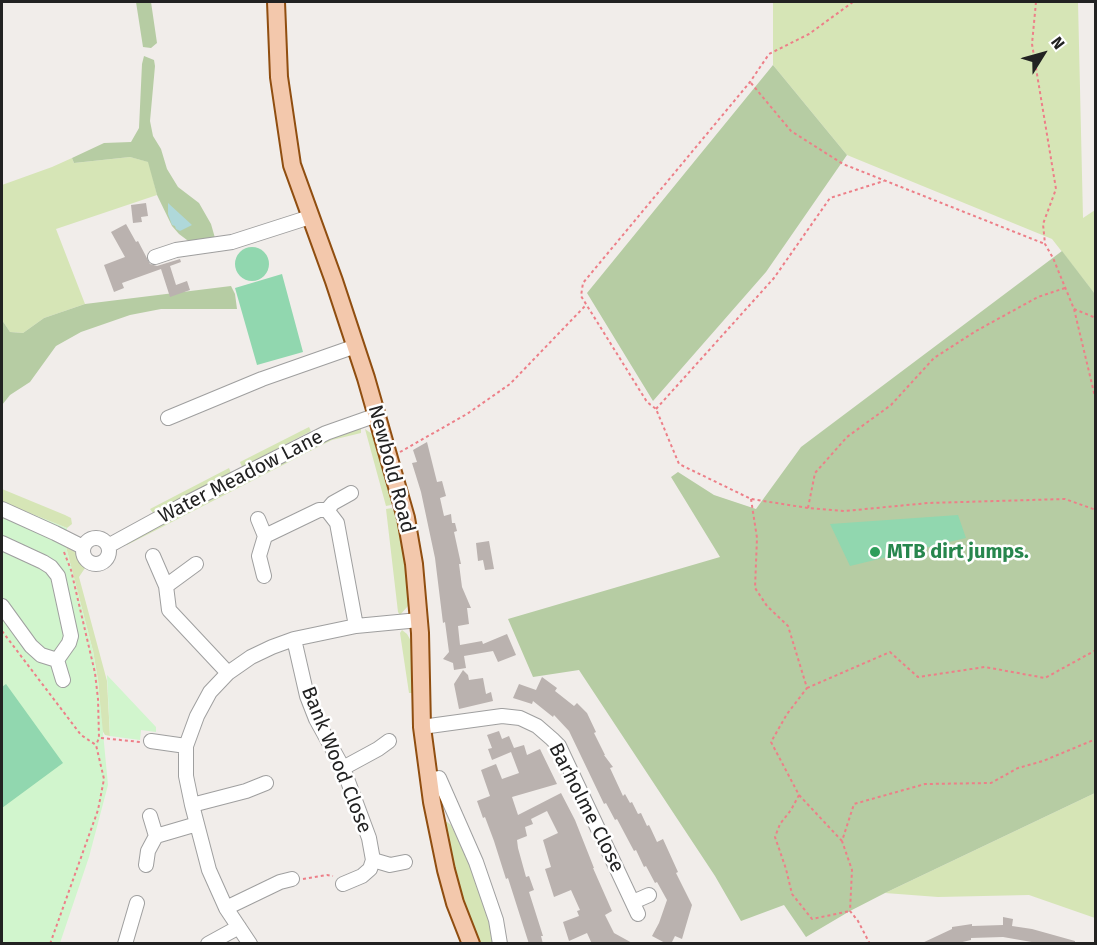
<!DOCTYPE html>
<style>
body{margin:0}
#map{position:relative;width:1097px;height:945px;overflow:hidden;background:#f1edea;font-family:"Fira Sans",sans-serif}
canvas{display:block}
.frame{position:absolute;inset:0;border:3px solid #222;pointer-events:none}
.north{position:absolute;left:1013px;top:24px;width:60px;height:60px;-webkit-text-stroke:4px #fff;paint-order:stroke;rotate:53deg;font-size:16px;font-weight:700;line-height:24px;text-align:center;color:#222}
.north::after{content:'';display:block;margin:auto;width:21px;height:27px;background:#222;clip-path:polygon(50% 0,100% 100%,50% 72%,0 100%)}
</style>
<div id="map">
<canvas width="1097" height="945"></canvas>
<div class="frame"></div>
<div class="north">N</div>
</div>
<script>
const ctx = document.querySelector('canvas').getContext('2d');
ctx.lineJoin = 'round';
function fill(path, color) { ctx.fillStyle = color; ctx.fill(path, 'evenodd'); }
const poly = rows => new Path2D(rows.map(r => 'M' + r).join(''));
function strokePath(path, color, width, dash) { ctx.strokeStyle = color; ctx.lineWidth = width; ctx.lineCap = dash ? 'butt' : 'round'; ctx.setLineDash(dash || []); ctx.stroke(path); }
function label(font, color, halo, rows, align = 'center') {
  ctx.font = font + ' "Fira Sans",sans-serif'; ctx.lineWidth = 5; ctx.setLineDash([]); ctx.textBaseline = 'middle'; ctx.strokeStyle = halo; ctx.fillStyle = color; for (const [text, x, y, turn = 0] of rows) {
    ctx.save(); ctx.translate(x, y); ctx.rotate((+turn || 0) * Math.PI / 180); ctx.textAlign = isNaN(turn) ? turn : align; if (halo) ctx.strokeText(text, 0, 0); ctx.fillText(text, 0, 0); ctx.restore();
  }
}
fill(poly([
 [773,2,1078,2,1083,218,1095,210,1095,294,1052,239,847,155,773,65],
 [130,157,149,162,157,195,56,229,85,304,44,318,23,333,10,332,2,320,2,185,52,167,72,158,74,163],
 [309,427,311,431,242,467,240,462],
 [361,428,361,433,332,440,324,444,127,545,124,541,316,443],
 [365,429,372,434,375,437,394,503,391,503,391,505,386,506],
 [229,468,231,473,153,513,150,509],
 [2,489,65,515,71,518,72,524,67,528,2,502],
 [392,508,393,511,395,511,399,525,410,598,408,606,400,615,398,612,386,509],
 [66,547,77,553,78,558,85,568,79,577,107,681,110,736,105,735,102,730,98,680,93,651],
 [402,630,407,634,411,641,413,693,409,693,400,633],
 [1095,793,1095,918,1029,895,938,897,885,893],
 [444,822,447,822,451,825,469,861,483,897,495,943,478,943,465,912,442,823]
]), '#d6e5b6');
fill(poly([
 [136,2,151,2,157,43,151,48,143,47],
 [144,56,154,60,155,66,150,121,153,136,161,149,167,169,178,187,199,203,211,224,215,238,195,246,179,234,172,226,157,195,148,162,130,157,74,163,72,158,104,143,131,142,139,128,142,64],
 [773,65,847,155,766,272,653,401,587,293],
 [1062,251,1095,294,1095,793,885,893,850,911,806,937,784,905,741,921,715,876,579,670,533,677,508,619,720,557,671,477,678,472,714,495,756,509,801,447],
 [231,286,235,294,237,309,161,309,130,315,81,332,56,346,30,382,10,395,2,405,2,320,10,332,23,333,44,318,85,304]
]), '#b6cca3');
fill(poly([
 [2,502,67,528,66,547,93,651,98,680,108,785,89,857,60,943,2,943],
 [107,675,156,727,156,732,141,730,140,740,110,736]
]), '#d1f5cd');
fill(poly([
 '235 264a17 17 0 1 1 34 0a17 17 0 1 1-34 0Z',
 [282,274,303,352,257,365,235,288],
 [958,515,966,538,850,566,830,524],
 [6,684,63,763,2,808,2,687]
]), '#91d7af');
fill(poly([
 [168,203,192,225,180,231,176,229,175,226,172,225,168,214]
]), '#afd8da');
fill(poly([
 [146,203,148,216,141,217,142,222,133,223,131,205],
 [126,224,136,242,138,241,150,264,157,266,180,259,181,262,170,266,176,285,187,281,190,290,170,297,161,269,122,283,124,288,114,292,104,265,125,257,111,232],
 [427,442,437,482,442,481,446,496,440,498,444,516,451,514,452,523,455,523,457,531,454,532,461,564,459,564,462,587,471,608,467,608,469,624,458,626,460,645,482,641,483,644,507,634,516,655,498,662,493,651,464,656,466,668,454,670,453,663,443,659,449,652,445,622,443,623,435,558,421,492,412,463,417,462,413,450],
 [489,541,494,569,485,570,483,560,478,561,476,543],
 [463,670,468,675,469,680,483,678,486,694,491,692,493,701,459,709,454,684],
 [542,677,557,688,555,691,574,706,577,703,587,713,596,732,594,733,605,755,604,755,613,767,610,768,623,796,625,794,630,803,632,802,638,814,641,813,647,826,649,825,651,829,657,842,663,839,678,872,676,873,692,905,682,939,675,936,671,944,667,944,652,936,659,923,667,900,657,882,655,883,646,866,644,867,636,850,634,851,617,819,615,820,606,803,604,804,569,731,554,715,553,717,533,701,532,704,513,698,519,684,536,690],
 [499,731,502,739,509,736,514,748,524,745,527,755,540,749,557,784,512,797,518,815,561,793,575,820,594,868,593,868,612,911,605,915,614,933,634,944,592,944,587,933,569,941,563,922,579,916,577,911,580,910,571,890,554,897,545,869,551,867,543,840,558,833,547,811,531,819,533,824,525,827,527,836,517,840,518,848,526,877,529,876,534,890,529,892,543,936,541,936,543,944,529,944,508,878,506,879,494,841,485,817,483,818,477,801,490,796,481,770,496,764,502,779,519,773,511,752,492,760,488,749,492,748,487,735],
 [1003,917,1013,919,1012,926,1032,929,1075,941,1075,944,1043,944,1003,937,971,938,971,940,954,944,920,944,952,929,952,927,972,924,972,926,1003,925]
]), '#bab2af');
const minor = poly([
 [155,257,176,250,232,242,310,217],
 [168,418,262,379,356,346],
 [2,509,55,533,83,547],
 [327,510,337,523,356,626],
 [258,519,265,536,259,556,264,576],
 [265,536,319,510,327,510,333,503,351,493],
 '83 551a13 13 0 1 1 26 0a13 13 0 1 1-26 0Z',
 [2,543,43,562,51,567,58,576,71,636,69,643,57,660],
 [108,546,183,505,326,433,377,415],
 [153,556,166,586,169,610,228,673],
 [166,586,196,564],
 [2,606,31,646,41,655,57,660],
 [294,639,307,696,316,719,343,768,369,838,373,860,370,869,362,876,343,884],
 [57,660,63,680],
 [422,727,502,716,520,718,537,726,552,739,559,746,638,914],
 [151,741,186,746],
 [343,768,378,749,389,741],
 [439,778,476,862,496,920,500,944],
 [192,805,246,791,266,783],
 [156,836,197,824],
 [373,860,390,865,405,862],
 [146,865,148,851,156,836,150,816],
 [633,902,649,895],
 [226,908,280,882,292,879],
 [125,944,137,903],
 [208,944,239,927],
 [250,944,226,908,209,870,192,805,186,776,186,746,197,716,210,692,228,673,251,657,272,647,294,639,356,626,419,620]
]);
const major = poly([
 [276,2,279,77,292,165,334,281,366,378,406,518,414,564,420,633,422,727,432,802,446,870,455,903,471,944]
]);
strokePath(minor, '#9f9f9f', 16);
strokePath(major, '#904e10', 20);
strokePath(poly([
 [853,2,809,34,769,54,750,82,583,283,581,296,647,402,656,409,679,464,751,499,808,508,845,511,928,503,1065,499,1096,510],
 [1036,2,1032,44,1056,189,1043,224,1045,244,1053,258,1074,309,1096,401],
 [751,83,791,131,843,164,1045,244],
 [1074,309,1096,318],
 [656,409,774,278,830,198,884,181],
 [400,452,467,414,510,384,586,305],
 [751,499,757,538,755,588,767,606,788,626,807,688,787,714,771,742,799,795,842,841],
 [808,508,815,473,847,437,891,405,934,358,976,331,1038,297,1065,288],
 [64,552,71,570,95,673,98,699,99,738,96,745],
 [2,631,81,735,96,745,104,779,98,810,50,944],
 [807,688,890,652,918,677,985,667,1045,678,1096,650],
 [101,738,140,742],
 [799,795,791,810,780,824,775,837,786,869,792,894,812,919,850,911],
 [303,879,327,875,333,876],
 [870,944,858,921,850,911,852,870,842,841,854,804,925,784,991,783,1018,768,1043,761,1096,739]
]), '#ed7f88', 2, [3, 3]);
strokePath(minor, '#fff', 14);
strokePath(major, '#f3c8ac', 16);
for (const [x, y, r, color] of [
 [875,552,6,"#2e9e5b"]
]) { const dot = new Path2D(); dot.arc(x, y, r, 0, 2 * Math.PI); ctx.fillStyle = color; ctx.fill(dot); strokePath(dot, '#fff', 2); }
label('20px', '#222', '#fff', [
 ["Newbold Road",391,469,75],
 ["Water Meadow Lane",241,477,-27],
 ["Bank Wood Close",336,760,68],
 ["Barholme Close",586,808,63]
]);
label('bold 20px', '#27864d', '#fff', [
 ["MTB dirt jumps.",887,552]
], 'left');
</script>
